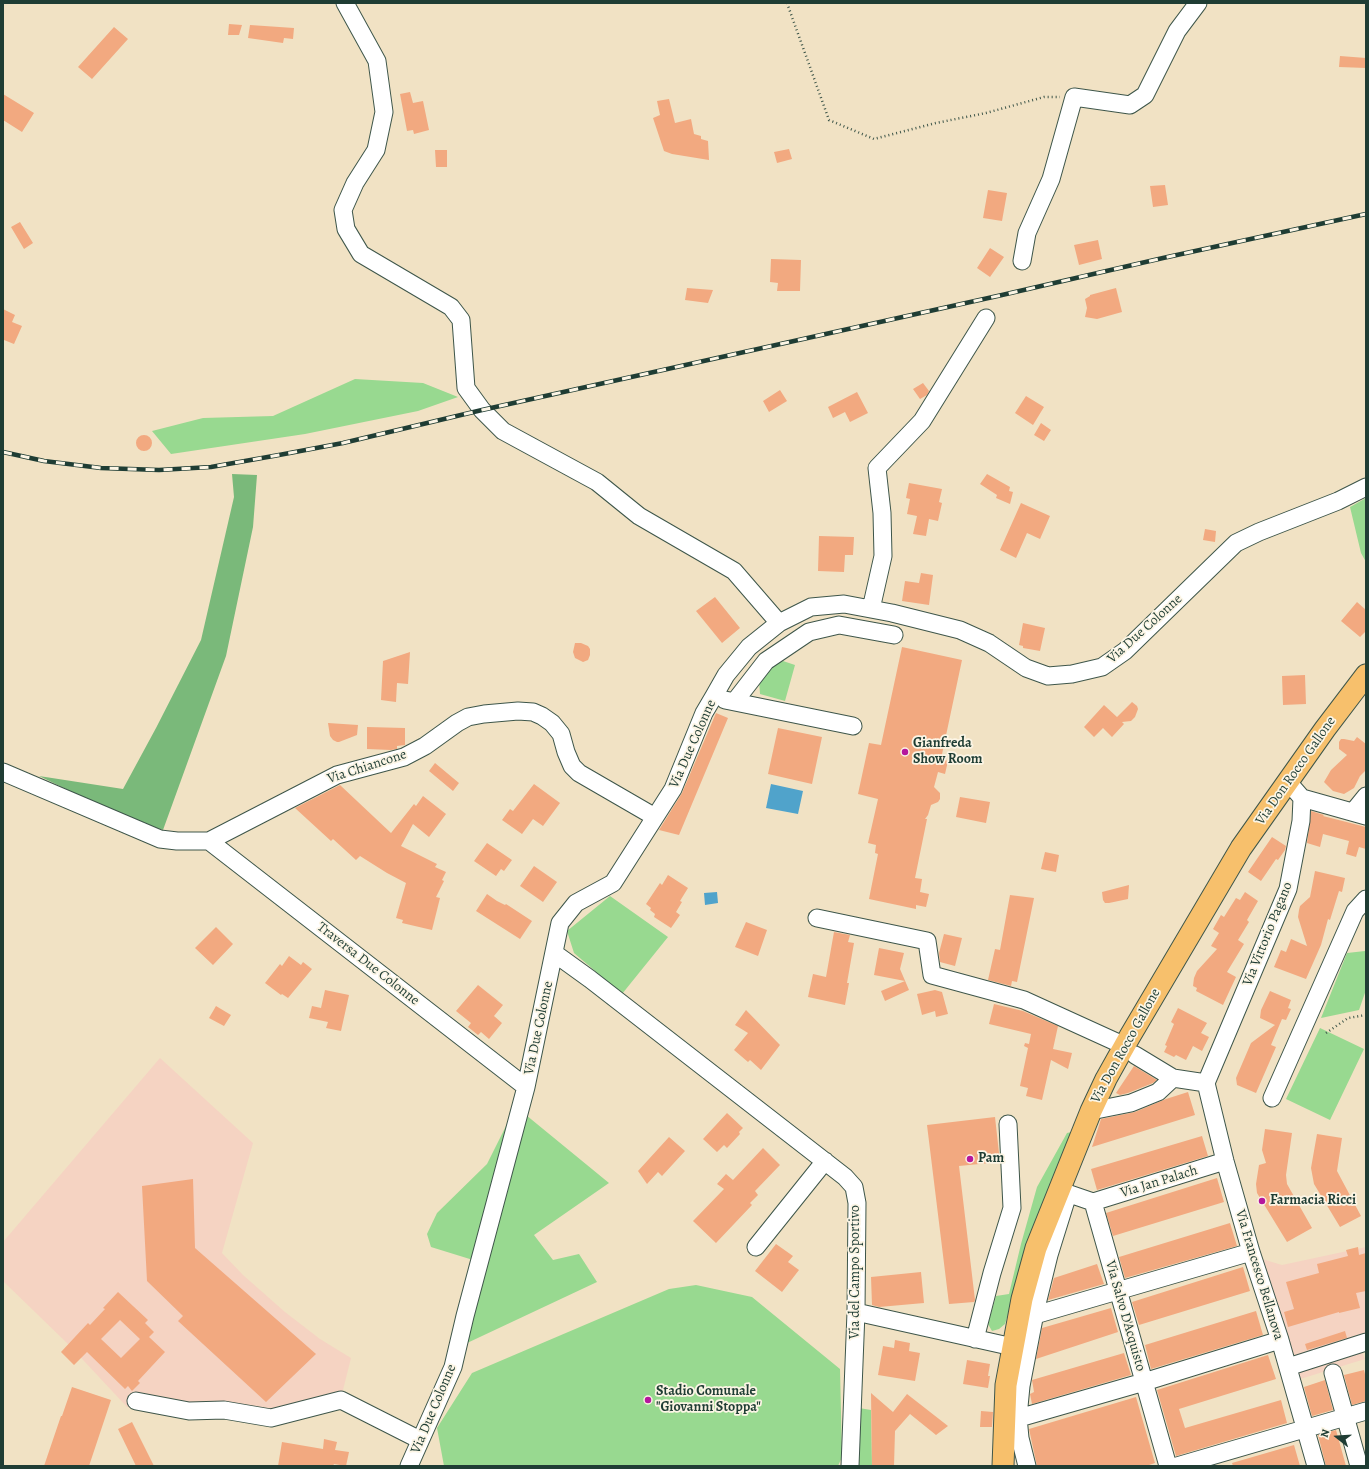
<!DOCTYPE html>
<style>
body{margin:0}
#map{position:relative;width:1369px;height:1469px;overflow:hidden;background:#f1e2c4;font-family:Alegreya,serif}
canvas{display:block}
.frame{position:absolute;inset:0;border:4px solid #1f3d34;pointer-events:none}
.north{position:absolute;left:1317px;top:1417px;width:40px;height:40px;-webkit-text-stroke:3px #fcf5e5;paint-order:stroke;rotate:287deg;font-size:11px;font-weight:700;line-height:16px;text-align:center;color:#1f3d34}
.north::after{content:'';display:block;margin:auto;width:14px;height:18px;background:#1f3d34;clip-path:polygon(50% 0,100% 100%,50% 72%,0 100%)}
</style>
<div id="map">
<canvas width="1369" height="1469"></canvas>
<div class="frame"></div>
<div class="north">N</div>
</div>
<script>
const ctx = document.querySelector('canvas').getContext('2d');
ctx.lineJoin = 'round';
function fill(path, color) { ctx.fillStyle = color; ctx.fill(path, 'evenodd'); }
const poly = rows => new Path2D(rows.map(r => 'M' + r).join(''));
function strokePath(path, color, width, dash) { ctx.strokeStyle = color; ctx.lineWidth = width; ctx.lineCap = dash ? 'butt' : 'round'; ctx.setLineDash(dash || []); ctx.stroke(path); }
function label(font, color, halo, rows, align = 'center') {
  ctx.font = font + ' Alegreya,serif'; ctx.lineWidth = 3.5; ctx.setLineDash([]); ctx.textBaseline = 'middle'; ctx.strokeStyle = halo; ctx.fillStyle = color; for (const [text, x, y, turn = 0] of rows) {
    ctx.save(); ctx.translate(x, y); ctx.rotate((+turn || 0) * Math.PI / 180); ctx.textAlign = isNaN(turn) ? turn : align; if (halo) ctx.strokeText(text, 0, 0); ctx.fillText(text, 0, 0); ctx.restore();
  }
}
fill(poly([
 [160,1058,253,1143,222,1253,243,1275,285,1312,320,1339,351,1358,338,1410,283,1423,214,1414,187,1417,153,1414,127,1407,70,1346,3,1281,3,1242],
 [1366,1247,1366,1351,1362,1352,1365,1359,1297,1380,1262,1259,1282,1265]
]), '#f5d3c2');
fill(poly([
 [355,379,423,383,458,397,418,411,305,434,171,454,152,431,203,418,273,416],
 [1366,498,1366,562,1361,553,1350,507],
 [783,661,795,665,785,701,760,694,759,680,776,663],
 [610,896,668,937,622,994,574,953,567,931],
 [1366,949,1366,990,1359,1010,1321,1018,1347,953,1365,951],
 [1320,1028,1364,1049,1330,1120,1286,1099],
 [526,1115,609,1183,534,1235,553,1260,579,1254,597,1282,465,1344],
 [510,1118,473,1260,431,1247,427,1234,437,1213,487,1164],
 [1071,1132,1039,1212,1005,1324,999,1329,992,1331,988,1324,996,1296,1009,1294,1021,1244,1037,1187,1067,1133],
 [696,1285,752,1297,840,1369,842,1457,838,1466,444,1466,437,1428,472,1373,669,1289],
 [859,1408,871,1410,872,1466,855,1466]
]), '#98d990');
fill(poly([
 [232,474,257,475,253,527,226,656,163,830,128,819,39,776,123,789,156,728,201,640,234,497]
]), '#7ab97a');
fill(poly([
 [771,784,803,791,798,814,766,808],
 [717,892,718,903,705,905,704,893]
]), '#50a3cb');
fill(poly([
 [229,24,242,25,239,35,228,35],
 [250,25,294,28,293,39,284,38,283,43,248,38],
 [114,27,128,39,92,79,78,67],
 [1340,56,1366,58,1366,68,1339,67],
 [410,92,413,103,423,101,429,130,414,134,413,130,407,131,400,94],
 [3,94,34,113,22,132,3,120],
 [669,99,675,123,691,119,694,134,701,136,701,139,708,141,709,160,672,154,664,151,653,118,660,115,657,101],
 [789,149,792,159,777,163,774,152],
 [435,150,447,150,447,167,436,167],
 [1165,185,1168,205,1153,207,1150,186],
 [988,190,1007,193,1002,221,983,218],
 [20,222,33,243,24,249,11,227],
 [1098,240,1102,259,1079,265,1074,245],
 [990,248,1004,257,990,277,977,268],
 [771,259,801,260,800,291,777,291,778,283,770,282],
 [687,288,713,290,708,303,685,300],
 [1116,288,1122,312,1097,319,1085,317,1087,308,1085,299,1090,296,1090,295],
 [3,309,15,315,12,322,22,326,14,344,4,340,3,343],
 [923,383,929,391,927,395,920,399,913,389],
 [780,390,787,401,769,412,763,401],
 [857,392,868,413,850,422,845,412,833,418,828,407],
 [1026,396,1044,407,1033,425,1015,413],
 [1041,423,1051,430,1044,441,1034,435],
 '136 443a8 8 0 1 1 16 0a8 8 0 1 1-16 0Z',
 [987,474,1010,487,1009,491,1013,492,1010,504,996,498,997,495,980,484],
 [909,483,942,489,939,502,942,503,938,521,929,519,926,536,913,534,917,516,907,514,910,499,906,498],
 [1021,503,1050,516,1040,539,1027,533,1016,558,1000,550],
 [1205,529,1216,531,1215,542,1203,540],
 [819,536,854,537,853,555,845,555,844,572,818,571],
 [921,573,933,575,929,605,902,601,905,581,919,583],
 [715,597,740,628,722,643,696,611],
 [1357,602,1366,610,1366,631,1360,637,1341,621],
 [1023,623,1045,628,1040,651,1023,648,1023,646,1019,645],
 [575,643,581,643,588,646,590,649,590,655,588,660,583,662,575,658,573,652],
 [902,647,962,660,941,759,948,761,945,774,938,772,934,787,940,793,940,799,938,802,931,805,928,815,925,819,927,819,915,878,922,879,920,892,929,894,926,907,916,905,916,909,869,899,878,854,875,853,876,845,868,843,878,799,858,794,869,743,881,745],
 [410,652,408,684,397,683,396,702,381,700,383,661],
 [1305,675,1306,704,1283,705,1282,676],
 [1132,702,1137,706,1138,709,1135,717,1131,721,1122,722,1124,724,1112,737,1103,728,1094,737,1084,727,1104,705,1117,717],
 [716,713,728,718,679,835,659,830,682,793],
 [328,723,358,725,357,735,339,742,337,742,333,740,330,736],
 [367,727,405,728,405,745,397,746,397,749,391,750,367,749],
 [778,728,822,737,812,784,768,774],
 [1357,737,1366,744,1366,770,1360,776,1354,788,1344,794,1333,791,1324,782,1331,770,1347,755,1339,749,1339,742,1341,739,1344,739,1354,741],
 [435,763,459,783,453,791,429,771],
 [534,784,560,803,543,826,533,819,522,834,502,820,510,809,513,811],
 [340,785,391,833,414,804,416,806,423,796,446,814,429,837,413,824,401,846,437,864,435,867,446,872,442,880,444,881,436,897,440,898,432,930,402,923,403,920,396,918,406,883,387,873,360,856,356,860,333,839,331,841,295,808],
 [960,797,990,802,986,823,956,817],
 [1311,811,1324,815,1323,816,1366,827,1366,849,1359,847,1356,857,1346,854,1349,841,1323,834,1320,847,1307,843],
 [1272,837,1286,846,1285,850,1278,860,1276,859,1261,881,1248,872],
 [487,843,512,860,504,871,501,869,496,876,474,861],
 [1045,852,1059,855,1056,872,1041,869],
 [534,866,557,882,543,902,520,886],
 [1315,871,1345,878,1342,892,1339,891,1330,920,1328,919,1321,945,1306,979,1274,967,1281,950,1286,952,1291,939,1307,946,1298,917,1299,910,1300,906,1310,897],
 [668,875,688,888,680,901,682,902,676,912,680,915,671,928,654,917,655,914,650,910,651,908,646,904,660,883,662,885],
 [1129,885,1128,899,1109,903,1105,903,1103,900,1102,892],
 [1245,892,1258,901,1247,920,1249,922,1238,940,1244,944,1227,972,1236,977,1223,1005,1196,991,1197,988,1193,986,1194,978,1197,971,1217,949,1211,946,1219,933,1213,929,1221,915,1224,917,1236,898,1240,900],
 [487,894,497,901,505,905,506,904,532,921,520,939,476,911],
 [1010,895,1034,898,1017,982,1012,981,1011,986,988,980,995,949,1000,950],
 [746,922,767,930,758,956,735,947],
 [216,927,233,944,213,965,195,948],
 [834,932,850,935,848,942,854,943,847,983,849,983,845,1005,808,997,813,974,826,977],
 [944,934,962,938,955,966,940,962,939,953],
 [879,948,904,953,900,969,909,990,885,1001,881,991,905,981,874,975],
 [289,956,301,965,303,962,312,969,288,998,282,994,281,995,265,983,280,964,282,966],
 [478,985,503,1005,494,1016,502,1023,489,1039,481,1032,478,1035,468,1027,471,1023,456,1011],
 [325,990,349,995,341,1031,326,1028,328,1022,309,1018,312,1006,321,1008],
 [935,990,942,992,948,1014,936,1017,935,1011,922,1015,917,994],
 [1270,991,1291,1000,1288,1008,1291,1009,1286,1020,1282,1019,1271,1045,1276,1047,1256,1093,1237,1085,1236,1078,1251,1043,1275,1025,1260,1018,1261,1010],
 [994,1004,1023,1011,1058,1026,1053,1049,1072,1053,1068,1069,1051,1060,1042,1100,1026,1096,1028,1088,1020,1086,1028,1048,1024,1046,1025,1043,1029,1044,1031,1034,989,1024],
 [216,1006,231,1015,224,1026,209,1018],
 [1178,1008,1207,1023,1201,1033,1209,1037,1202,1051,1193,1046,1186,1060,1176,1055,1174,1057,1164,1052,1167,1046,1165,1045,1174,1024,1171,1022],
 [746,1010,780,1045,761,1070,750,1060,748,1062,734,1050,748,1033,735,1025],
 [1134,1066,1157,1080,1153,1083,1128,1093,1120,1095,1116,1093],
 [1188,1092,1195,1115,1092,1147,1101,1119,1135,1112,1166,1099],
 [727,1113,743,1128,739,1132,740,1134,727,1148,724,1145,717,1152,703,1139],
 [995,1117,1000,1162,959,1166,975,1300,974,1302,949,1304,927,1125],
 [1265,1129,1292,1133,1286,1175,1287,1184,1312,1228,1287,1242,1257,1193,1256,1184,1259,1165,1266,1163,1262,1150],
 [1317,1134,1342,1138,1337,1171,1361,1216,1340,1227,1314,1184,1311,1168],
 [1202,1136,1208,1156,1097,1190,1091,1169],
 [669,1137,685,1151,662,1176,658,1172,647,1184,638,1171],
 [763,1148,780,1165,755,1191,758,1195,750,1203,752,1205,716,1243,693,1221,724,1189,717,1184,726,1174,733,1180],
 [1217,1178,1224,1202,1113,1236,1106,1213],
 [193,1179,195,1248,316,1354,266,1402,178,1321,183,1316,147,1281,142,1186],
 [1230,1223,1237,1246,1125,1278,1119,1257],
 [776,1244,793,1256,788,1262,799,1270,782,1292,755,1271],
 [1358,1247,1359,1255,1366,1253,1366,1291,1356,1293,1360,1308,1339,1313,1339,1312,1288,1327,1284,1312,1294,1309,1286,1282,1319,1273,1317,1264,1348,1256,1346,1250],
 [1097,1264,1104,1284,1048,1300,1054,1278],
 [1243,1267,1250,1291,1139,1325,1132,1302],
 [921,1272,924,1303,879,1307,872,1305,871,1277],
 [118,1292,148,1320,145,1323,154,1332,149,1337,165,1352,138,1381,140,1383,132,1391,128,1386,125,1389,87,1352,74,1365,61,1352,88,1323,90,1325,105,1309,103,1308],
 [120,1320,140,1339,121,1358,101,1339],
 [1111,1308,1118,1332,1036,1359,1042,1328],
 [1256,1311,1263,1335,1151,1369,1145,1345],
 [1345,1331,1347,1338,1307,1350,1305,1344],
 [895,1340,910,1343,909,1351,920,1353,915,1381,878,1375,883,1346,894,1348],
 [1124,1353,1131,1375,1032,1404,1030,1394,1034,1392,1032,1380],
 [1268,1355,1276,1379,1179,1409,1185,1428,1281,1400,1287,1423,1176,1456,1157,1390],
 [967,1360,990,1364,988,1376,990,1376,988,1388,963,1384],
 [1364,1370,1366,1378,1366,1401,1352,1405,1344,1375],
 [1325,1380,1333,1410,1312,1416,1304,1387],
 [72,1387,111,1400,89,1466,44,1466,61,1416,62,1416],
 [871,1393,893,1412,907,1394,948,1426,936,1435,910,1414,895,1431,894,1466,872,1466],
 [1136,1397,1155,1463,1146,1466,1037,1466,1029,1429],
 [981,1411,993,1412,992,1427,980,1427],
 [132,1422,154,1466,136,1466,118,1429],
 [1336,1430,1346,1466,1326,1466,1318,1435],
 [324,1439,337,1442,335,1450,349,1452,346,1466,334,1464,333,1466,278,1466,282,1442,323,1449],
 [1294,1445,1300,1466,1233,1466,1232,1463]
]), '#f2a980');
const minor = poly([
 [345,3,377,61,384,112,376,150,355,183,343,210,346,229,361,254,451,307,461,320,466,388,482,410,503,431,597,482,639,516,734,571,779,623],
 [1022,261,1027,233,1051,179,1074,97,1130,105,1145,95,1177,31,1198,3],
 [871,609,883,556,882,513,877,468,922,421,986,318],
 [725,700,853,726],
 [735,701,766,661,809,632,839,625,894,635],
 [3,772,160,839,177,841,209,841,337,775,404,757,425,746,457,723,468,717,484,714,518,711,533,712,542,716,552,723,561,734,566,752,572,766,579,773,655,817],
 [1302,798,1366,816],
 [1353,812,1366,796],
 [209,841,526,1087],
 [817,918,927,941,932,975,1024,1000,1125,1046],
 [554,953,590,979,845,1177,854,1187,857,1203,856,1312,850,1466],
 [1135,1055,1173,1078],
 [1206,1083,1225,1161,1251,1252,1280,1340,1316,1466],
 [1206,1083,1288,889,1301,821,1302,798,1288,782],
 [1272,1098,1355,911,1366,899],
 [1091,1111,1131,1103,1158,1092,1173,1078,1206,1083],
 [1058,1190,1093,1202,1168,1466],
 [1093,1202,1225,1161],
 [756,1247,825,1161],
 [856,1312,1013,1347],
 [1035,1315,1251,1252],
 [975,1339,992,1273,1012,1208,1008,1124],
 [1288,1367,1366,1342],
 [1333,1373,1359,1466],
 [136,1401,189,1411,224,1410,271,1418,341,1400,420,1440],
 [1005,1422,1144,1382,1280,1340],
 [409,1466,453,1367,465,1316,526,1087,560,923,576,903,613,883,673,789,704,713,714,696,726,675,749,647,779,623,811,607,844,604,892,613,960,630,989,643,1026,668,1048,676,1072,674,1102,667,1125,651,1236,543,1259,532,1338,501,1366,487],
 [1027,1466,1020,1438,1018,1417,1021,1386,1036,1308,1049,1255,1068,1194],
 [1177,1466,1366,1411]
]);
const major = poly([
 [1003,1466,1006,1385,1022,1299,1036,1248,1091,1111,1106,1079,1130,1036,1241,848,1325,729,1366,675]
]);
strokePath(minor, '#3e564a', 19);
strokePath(major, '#3e564a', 23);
strokePath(poly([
 [787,3,829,120,874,139,936,123,986,113,1044,97,1060,97],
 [1326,1033,1348,1018,1366,1015]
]), '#3e564a', 2.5, [1, 3]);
strokePath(minor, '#fff', 17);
strokePath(major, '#f7c06c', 21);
const rail = poly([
 [3,452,44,461,101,468,159,470,211,467,279,455,343,443,482,410,1002,295,1163,258,1366,214]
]);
strokePath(rail, '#1f3d34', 4.5);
strokePath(rail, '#fcf5e5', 3, [9]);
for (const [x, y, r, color] of [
 [905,752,4,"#b5179e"],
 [970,1159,4,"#b5179e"],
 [1262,1201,4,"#b5179e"],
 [648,1400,4,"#b5179e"]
]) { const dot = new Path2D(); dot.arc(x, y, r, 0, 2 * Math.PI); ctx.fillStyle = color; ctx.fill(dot); strokePath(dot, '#fcf5e5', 1.5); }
label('14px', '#1f3d34', '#fcf5e5', [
 ["Via Due Colonne",1145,629,-42],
 ["Via Due Colonne",693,744,-66],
 ["Via Chiancone",367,767,-18],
 ["Via Don Rocco Gallone",1296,771,-55],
 ["Via Vittorio Pagano",1268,934,-68],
 ["Traversa Due Colonne",368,964,38],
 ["Via Due Colonne",539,1028,-78],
 ["Via Don Rocco Gallone",1126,1046,-61],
 ["Via Jan Palach",1159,1182,-17],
 ["Via del Campo Sportivo",856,1272,-90],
 ["Via Francesco Bellanova",1259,1275,73],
 ["Via Salvo D'Acquisto",1125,1316,74],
 ["Via Due Colonne",434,1409,-67]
]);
label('bold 14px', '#1f3d34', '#fcf5e5', [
 ["Gianfreda",913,744],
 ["Show Room",913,760],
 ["Pam",978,1159],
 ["Farmacia Ricci",1270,1201],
 ["Stadio Comunale",656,1392],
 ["\"Giovanni Stoppa\"",656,1408]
], 'left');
</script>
